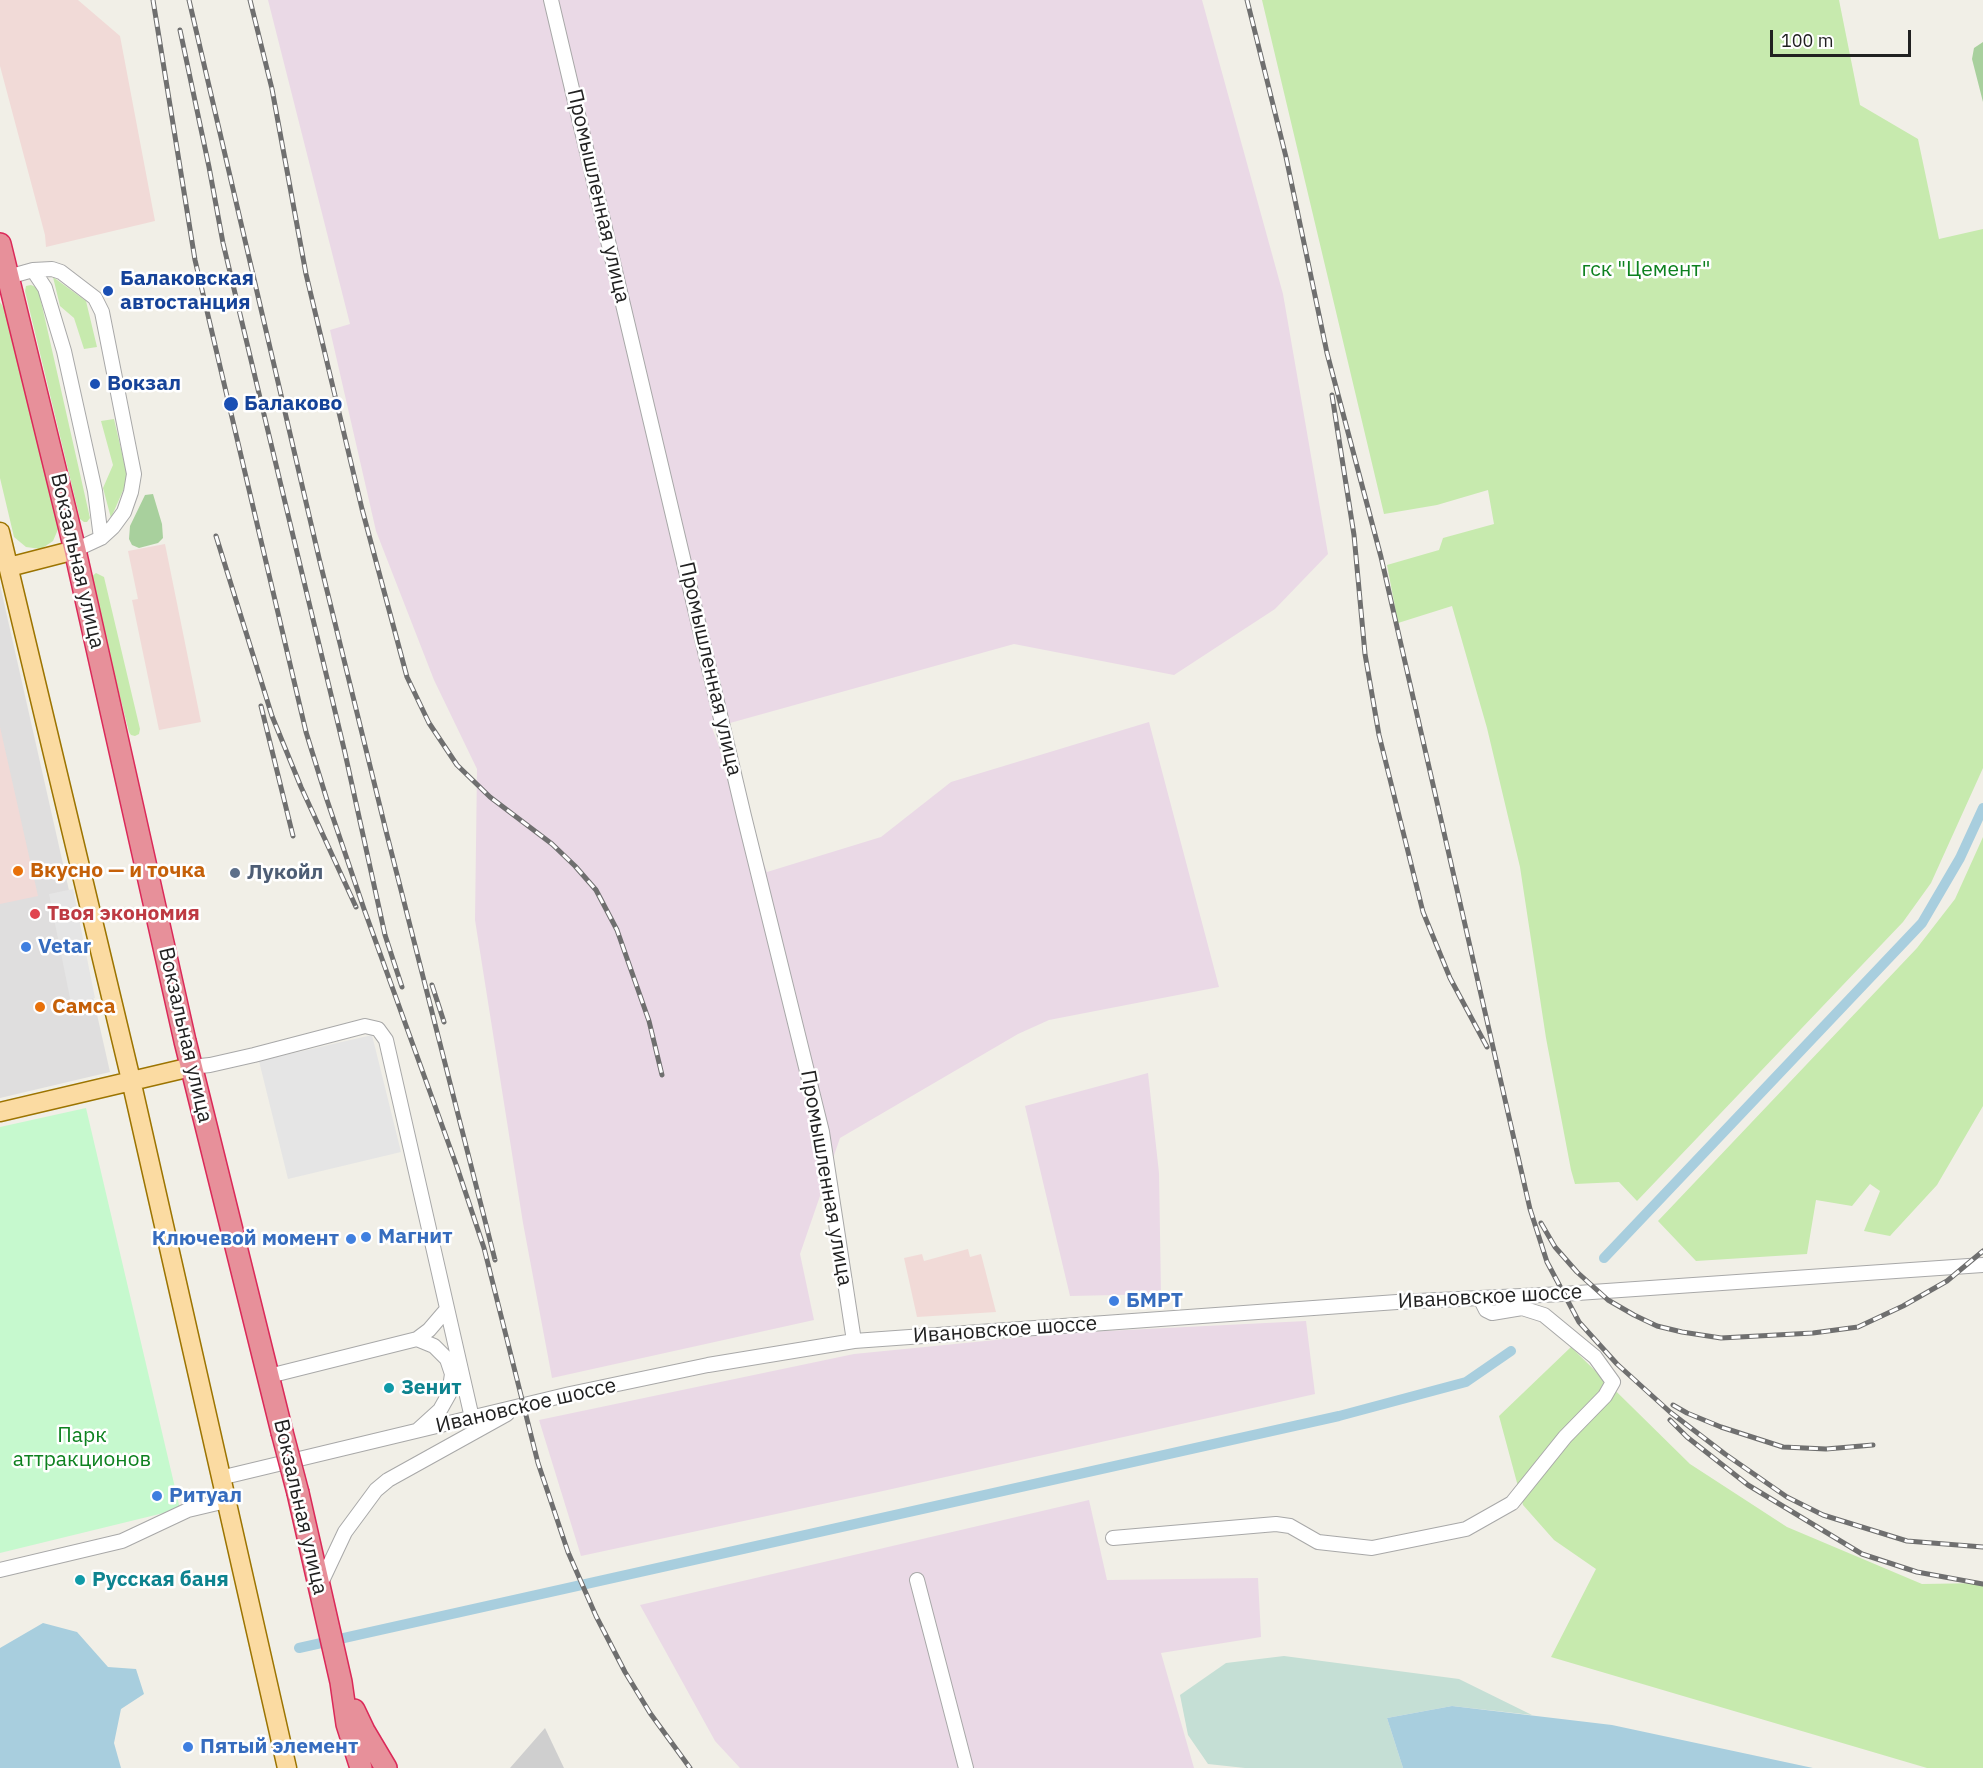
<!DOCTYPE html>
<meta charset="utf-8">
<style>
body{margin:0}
#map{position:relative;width:1983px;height:1768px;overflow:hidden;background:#f1efe7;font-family:"IBM Plex Sans",sans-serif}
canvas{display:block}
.scale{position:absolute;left:1770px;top:30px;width:141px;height:27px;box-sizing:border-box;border:3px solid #212121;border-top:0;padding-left:8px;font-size:18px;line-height:21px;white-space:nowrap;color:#212121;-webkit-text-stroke:4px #fff;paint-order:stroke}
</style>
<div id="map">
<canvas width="1983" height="1768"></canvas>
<div class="scale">100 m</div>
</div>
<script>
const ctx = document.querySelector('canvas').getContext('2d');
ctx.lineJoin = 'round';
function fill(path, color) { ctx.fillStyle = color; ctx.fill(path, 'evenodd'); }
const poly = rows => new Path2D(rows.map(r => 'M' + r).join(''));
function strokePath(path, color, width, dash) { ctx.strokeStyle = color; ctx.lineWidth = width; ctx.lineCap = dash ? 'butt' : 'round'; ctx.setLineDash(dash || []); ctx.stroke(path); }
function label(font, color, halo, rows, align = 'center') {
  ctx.font = font + ' "IBM Plex Sans",sans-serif'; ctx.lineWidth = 5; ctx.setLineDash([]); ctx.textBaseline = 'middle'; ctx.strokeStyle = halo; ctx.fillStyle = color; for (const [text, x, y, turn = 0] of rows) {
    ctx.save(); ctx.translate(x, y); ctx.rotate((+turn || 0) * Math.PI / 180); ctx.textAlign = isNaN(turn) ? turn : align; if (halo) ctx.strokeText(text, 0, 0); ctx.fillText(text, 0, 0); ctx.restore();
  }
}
fill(poly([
 [0,585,110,1072,0,1098]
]), '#dfdede');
fill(poly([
 [0,0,78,0,120,36,155,221,46,247,45,235,0,66],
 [165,544,201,722,159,730,132,600,138,599,128,551],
 [0,727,38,896,0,904],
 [968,1249,970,1257,981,1254,996,1312,917,1317,904,1258,922,1254,924,1261]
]), '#f1dad7');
fill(poly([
 [268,0,1202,0,1283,294,1328,554,1275,609,1174,675,1014,644,712,728,767,872,881,837,951,782,1149,722,1219,987,1049,1020,1018,1034,840,1138,800,1254,814,1320,552,1378,523,1223,475,920,477,769,434,680,376,531,330,330,350,324],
 [1148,1073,1159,1173,1161,1294,1070,1296,1025,1106],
 [1306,1321,1315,1394,883,1491,581,1556,539,1420,854,1354,1066,1333],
 [1089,1500,1107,1580,1258,1578,1261,1637,1161,1653,1194,1768,740,1768,715,1741,640,1605]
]), '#ead9e6');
fill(poly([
 [545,1728,564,1768,510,1768]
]), '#cfcfcf');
fill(poly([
 [1262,0,1839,0,1860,105,1918,139,1939,239,1983,229,1983,768,1931,883,1903,922,1637,1201,1619,1182,1575,1184,1571,1170,1546,1038,1520,867,1487,728,1452,606,1398,623,1387,565,1439,550,1443,538,1494,524,1488,490,1437,505,1384,514],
 [53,277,86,301,97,347,84,349,74,318,60,306],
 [31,285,38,288,90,518,87,522,84,522,80,519,25,291,26,286],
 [0,302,5,310,59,527,53,541,41,549,26,547,14,537,0,478],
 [114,419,128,479,111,518,103,488,113,465,101,421],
 [96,573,104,577,140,729,139,734,135,736,131,735,129,732,90,578],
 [1983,837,1983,1106,1937,1185,1890,1236,1864,1231,1880,1191,1870,1184,1852,1206,1816,1200,1807,1254,1696,1261,1658,1221,1917,948,1955,899],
 [1571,1347,1690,1464,1787,1527,1922,1584,1983,1583,1983,1768,1927,1768,1551,1657,1596,1569,1554,1540,1523,1505,1499,1416]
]), '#c7eaae');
fill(poly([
 [1983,42,1983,102,1972,59,1974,48],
 [153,494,162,524,163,538,158,543,139,548,132,545,129,539,130,526,145,495]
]), '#a8d09d');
fill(poly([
 [1284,1656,1459,1679,1532,1715,1452,1706,1387,1718,1403,1768,1245,1768,1208,1764,1188,1735,1180,1695,1226,1663]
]), '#c5dfd5');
fill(poly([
 [86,1108,180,1509,0,1553,0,1127]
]), '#c6f9ce');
fill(poly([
 [73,889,95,998,71,1003,49,894],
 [372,1035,401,1152,288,1179,259,1061]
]), '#e5e5e5');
fill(poly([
 [43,1623,77,1632,108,1667,136,1669,144,1694,121,1709,114,1743,121,1768,0,1768,0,1648],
 [1452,1706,1612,1725,1813,1768,1403,1768,1387,1718]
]), '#a8cede');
strokePath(poly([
 [1604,1258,1922,923,1960,858,1983,808],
 [299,1648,1339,1416,1466,1382,1511,1351]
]), '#a8cede', 10);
const minor = poly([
 [551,0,744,816,822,1132,854,1341],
 [33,270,45,288,64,351,95,491,101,538],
 [8,277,33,270,52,269,61,272,95,298,102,312,134,474,131,492,124,512,113,527,101,538,75,550],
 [191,1067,210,1065,254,1055,365,1026,378,1029,386,1040,472,1418],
 [417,1339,434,1346,447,1359,452,1374,449,1394,440,1410,418,1430],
 [269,1376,417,1339,429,1330,447,1309],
 [220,1478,570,1394,708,1365,854,1341,1397,1302,1563,1294,1983,1265],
 [1113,1538,1276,1524,1290,1526,1318,1542,1372,1548,1466,1529,1512,1503,1565,1437,1605,1396,1613,1382,1595,1357,1544,1315,1522,1308,1492,1313,1486,1310,1480,1298],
 [0,1570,122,1541,188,1510,226,1501],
 [917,1580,966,1768],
 [320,1585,345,1532,376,1490,388,1480,507,1414]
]);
const major = poly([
 [0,532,131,1080,287,1768],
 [9,567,75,550],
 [0,1112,191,1067]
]);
const highway = poly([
 [0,244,75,550,185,1041,282,1432],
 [298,1493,341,1682,347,1724,361,1768],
 [354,1710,364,1731,386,1768]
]);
strokePath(minor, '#a8a8a8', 16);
strokePath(major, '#9c7401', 21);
strokePath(highway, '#db2959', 24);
strokePath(minor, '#fff', 14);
strokePath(major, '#fbdba2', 18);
strokePath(highway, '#e7909a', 21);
const rail = poly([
 [153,0,195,260,306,732,327,800,364,909,457,1167,484,1248,538,1463,568,1552,596,1616,625,1672,650,1713,690,1768],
 [189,0,319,558,386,831,495,1260],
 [250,0,272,89,306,274,362,509,407,677,429,723,457,765,490,797,552,844,575,866,596,890,617,930,649,1021,662,1075],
 [1247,0,1286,157,1327,353,1381,557,1530,1209,1547,1262,1579,1322,1617,1364,1670,1412,1725,1454,1787,1497,1823,1515,1907,1541,1983,1547],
 [180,30,209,167,223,243,345,753,385,935,402,987],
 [1332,395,1354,535,1365,654,1379,735,1423,912,1450,978,1487,1047],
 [216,536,272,716,301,787,356,907],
 [261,706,293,836],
 [432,985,444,1022],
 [1541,1223,1555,1247,1577,1272,1608,1300,1634,1315,1657,1326,1682,1332,1721,1338,1813,1333,1858,1327,1903,1306,1947,1281,1983,1251],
 [1673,1405,1687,1413,1721,1427,1783,1447,1826,1449,1873,1445],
 [1670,1420,1687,1437,1748,1485,1862,1554,1917,1572,1983,1584]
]);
strokePath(rail, '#6f6f6f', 5);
strokePath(rail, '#fff', 3, [9]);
const highwayBridge = poly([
 [282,1432,298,1493]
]);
strokePath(highwayBridge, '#db2959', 24, []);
strokePath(highwayBridge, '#e7909a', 21);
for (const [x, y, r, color] of [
 [108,291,6,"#1a4fb4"],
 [95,384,6,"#1a4fb4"],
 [231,404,8,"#1a4fb4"],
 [18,871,6,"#e8710a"],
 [235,873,6,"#5c6f8a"],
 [35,914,6,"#e0444e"],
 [26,947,6,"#3f7fe0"],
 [40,1007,6,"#e8710a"],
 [366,1237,6,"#3f7fe0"],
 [351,1239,6,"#3f7fe0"],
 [1114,1301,6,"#3f7fe0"],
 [389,1388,6,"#0f9aa8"],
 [157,1496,6,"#3f7fe0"],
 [80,1580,6,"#0f9aa8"],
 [188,1747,6,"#3f7fe0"]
]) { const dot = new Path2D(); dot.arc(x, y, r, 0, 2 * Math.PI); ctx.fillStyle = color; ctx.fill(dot); strokePath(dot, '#fff', 2); }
label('21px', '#212121', '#fff', [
 ["Промышленная улица",598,196,77],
 ["Вокзальная улица",77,561,77],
 ["Промышленная улица",710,669,77],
 ["Вокзальная улица",185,1035,77],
 ["Промышленная улица",826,1178,80],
 ["Ивановское шоссе",1490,1297,-3],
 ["Ивановское шоссе",1005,1330,-4],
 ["Ивановское шоссе",526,1406,-13],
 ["Вокзальная улица",300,1507,77]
]);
label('21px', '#0d811f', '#fff', [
 ["гск \"Цемент\"",1646,270],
 ["Парк",82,1436],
 ["аттракционов",82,1460]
]);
label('bold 21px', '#164399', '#fff', [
 ["Балаковская",120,279],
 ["автостанция",120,303],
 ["Вокзал",107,384],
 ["Балаково",244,404]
], 'left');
label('bold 21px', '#c56008', '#fff', [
 ["Вкусно — и точка",30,871],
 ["Самса",52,1007]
], 'left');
label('bold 21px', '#4e5e75', '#fff', [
 ["Лукойл",247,873]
], 'left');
label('bold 21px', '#be3a42', '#fff', [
 ["Твоя экономия",47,914]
], 'left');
label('bold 21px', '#366cbe', '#fff', [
 ["Vetar",38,947],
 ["Магнит",378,1237],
 ["Ключевой момент",339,1239,"right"],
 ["БМРТ",1126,1301],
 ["Ритуал",169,1496],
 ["Пятый элемент",200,1747]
], 'left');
label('bold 21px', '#0d838f', '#fff', [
 ["Зенит",401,1388],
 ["Русская баня",92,1580]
], 'left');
</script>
